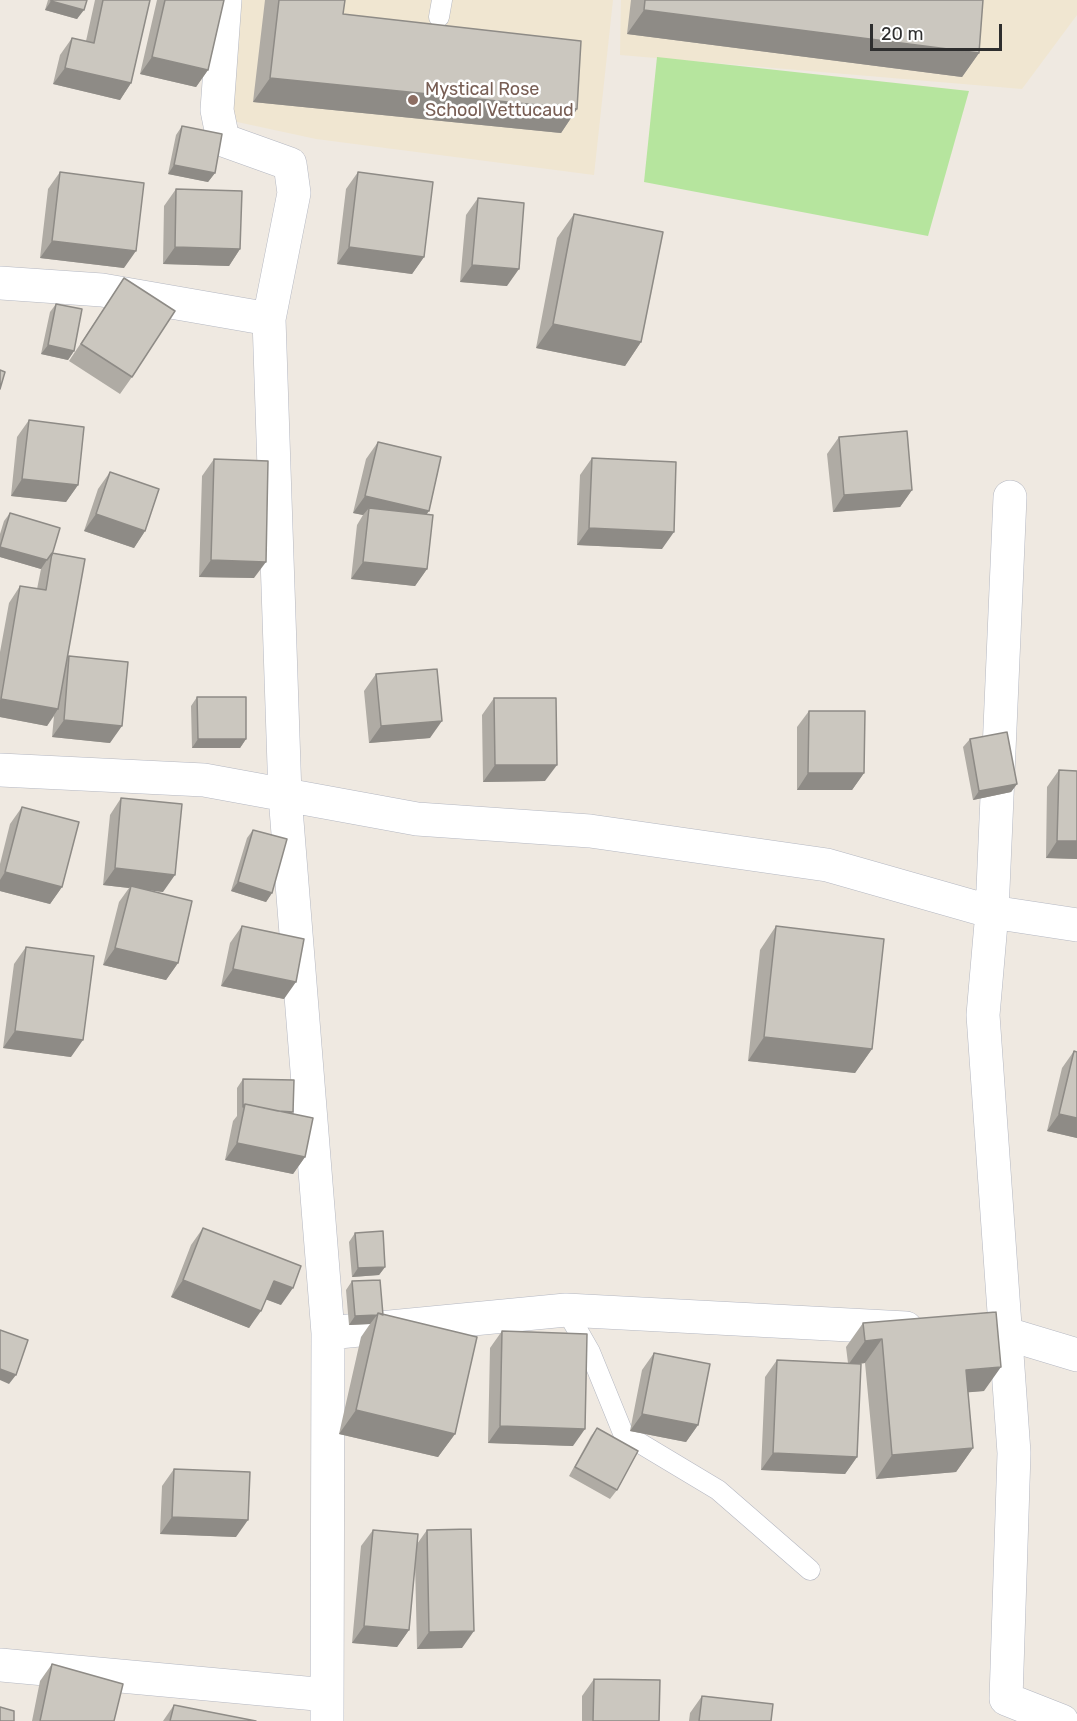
<!DOCTYPE html>
<style>
body{margin:0}
#map{position:relative;width:1077px;height:1721px;overflow:hidden;background:#efe9e1;font-family:Rubik,sans-serif}
canvas{display:block}
.scale{position:absolute;left:870px;top:24px;width:132px;height:27px;box-sizing:border-box;border:3px solid #2e2e2e;border-top:0;padding-left:8px;font-size:18px;line-height:21px;white-space:nowrap;color:#2e2e2e;-webkit-text-stroke:4px #fff;paint-order:stroke}
</style>
<div id="map">
<canvas width="1077" height="1721"></canvas>
<div class="scale">20 m</div>
</div>
<script>
const ctx = document.querySelector('canvas').getContext('2d');
ctx.lineJoin = 'round';
function fill(path, color) { ctx.fillStyle = color; ctx.fill(path, 'evenodd'); }
const poly = rows => new Path2D(rows.map(r => 'M' + r).join(''));
function strokePath(path, color, width, dash) { ctx.strokeStyle = color; ctx.lineWidth = width; ctx.lineCap = dash ? 'butt' : 'round'; ctx.setLineDash(dash || []); ctx.stroke(path); }
function label(font, color, halo, rows, align = 'center') {
  ctx.font = font + ' Rubik,sans-serif'; ctx.lineWidth = 5; ctx.setLineDash([]); ctx.textBaseline = 'middle'; ctx.strokeStyle = halo; ctx.fillStyle = color; for (const [text, x, y, turn = 0] of rows) {
    ctx.save(); ctx.translate(x, y); ctx.rotate((+turn || 0) * Math.PI / 180); ctx.textAlign = isNaN(turn) ? turn : align; if (halo) ctx.strokeText(text, 0, 0); ctx.fillText(text, 0, 0); ctx.restore();
  }
}
fill(poly([
 [233,0,613,0,594,175,316,139,228,120],
 [621,0,1077,0,1077,15,1022,89,620,55]
]), '#f0e6d1');
fill(poly([
 [657,57,969,91,928,236,644,182]
]), '#b6e59e');
const service = poly([
 [439,17,442,0],
 [566,1310,590,1352,623,1433,718,1490,810,1570]
]);
const minor = poly([
 [0,283,102,290,269,319,294,193,290,164,223,140,217,110,225,0],
 [269,319,285,796,328,1333,327,1721],
 [1010,497,992,912,983,1015,1014,1453,1006,1699,1062,1721],
 [0,770,204,780,417,819,590,831,827,865,992,912,1077,925],
 [985,1332,1004,1333,1077,1355],
 [328,1333,566,1310,906,1328],
 [0,1665,327,1695]
]);
strokePath(service, '#b4b7c1', 21);
strokePath(minor, '#b4b7c1', 34);
strokePath(service, '#fff', 20);
strokePath(minor, '#fff', 33);
fill(poly([
 [48,0,87,0,77,19,45,10],
 [95,0,150,0,131,83,120,100,53,84,60,55,72,38,86,41],
 [157,0,224,0,208,70,196,87,140,74],
 [265,0,345,0,343,14,577,109,561,133,253,102],
 [631,0,983,0,979,53,962,77,627,34],
 [182,126,215,173,208,182,168,174,176,135],
 [60,172,124,268,40,258,48,189],
 [358,172,424,257,412,274,337,264,346,189],
 [176,189,240,249,229,266,163,264,164,206],
 [478,198,507,286,460,282,466,215],
 [574,214,641,342,625,366,536,348,557,238],
 [124,278,132,377,120,394,69,361],
 [56,304,74,351,68,360,41,354,50,312],
 [29,420,78,485,66,502,11,496,17,437],
 [839,437,912,490,900,507,833,512,827,454],
 [378,442,426,514,427,569,415,586,351,579,357,525,363,515,353,513,366,459],
 [592,458,662,549,577,545,580,475],
 [214,459,254,578,199,577,202,476],
 [110,472,145,531,134,548,84,531,98,489],
 [10,513,52,553,67,659,69,656,110,743,52,737,54,716,47,726,0,717,0,652,9,603,20,586,37,589,41,569,0,557,0,534,4,521],
 [376,674,430,738,369,743,364,691],
 [197,697,246,739,240,748,192,748,191,706],
 [494,698,545,781,483,782,482,715],
 [809,711,864,773,852,790,797,790,797,727],
 [970,739,1017,784,1011,792,973,800,963,747],
 [1059,770,1077,771,1077,859,1046,858,1047,787],
 [121,798,163,892,149,890,178,963,166,980,103,965,119,902,129,888,103,885,110,815],
 [22,807,62,887,50,904,0,891,0,864,10,824],
 [253,830,272,893,266,902,231,891,247,838],
 [242,926,284,999,221,986,230,943],
 [776,926,872,1049,855,1073,748,1061,760,950],
 [26,947,71,1057,3,1048,14,964],
 [1074,1051,1077,1052,1077,1138,1047,1131,1062,1068],
 [243,1079,291,1114,305,1157,293,1174,225,1160,233,1121,237,1116,237,1088],
 [203,1228,281,1305,266,1299,249,1328,171,1297,191,1245],
 [355,1233,385,1267,379,1275,352,1277,349,1242],
 [352,1281,383,1315,455,1434,438,1457,339,1434,361,1337,370,1324,349,1325,346,1290],
 [863,1323,984,1391,968,1392,973,1448,956,1472,876,1479,865,1363,859,1364,857,1457,845,1474,761,1470,765,1377,777,1360,848,1363,846,1347],
 [502,1331,573,1446,488,1443,490,1348],
 [654,1353,698,1425,686,1442,630,1431,642,1370],
 [597,1428,617,1490,610,1499,569,1476,591,1436],
 [174,1469,236,1537,160,1534,162,1486],
 [373,1530,417,1544,427,1530,462,1648,417,1649,415,1561,409,1630,397,1647,352,1643,361,1546],
 [52,1664,114,1721,32,1721,40,1681],
 [594,1679,659,1721,582,1721,582,1696],
 [702,1696,771,1721,689,1721,690,1713],
 [174,1705,256,1721,163,1721]
]), '#afaba4');
fill(poly([
 [51,1,84,10,77,19,45,10],
 [644,10,979,53,962,77,627,34],
 [152,57,208,70,196,87,140,74],
 [65,68,131,83,120,100,53,84],
 [270,78,577,109,561,133,253,102],
 [174,165,215,173,208,182,168,174],
 [52,241,136,251,124,268,40,258],
 [175,247,240,249,229,266,163,264],
 [349,247,424,257,412,274,337,264],
 [472,265,519,269,507,286,460,282],
 [553,324,641,342,625,366,536,348],
 [48,345,74,351,68,360,41,354],
 [22,479,78,485,66,502,11,496],
 [912,490,900,507,833,512,844,495],
 [365,496,429,511,417,528,369,508,363,515,353,513],
 [96,514,145,531,134,548,84,531],
 [589,528,674,532,662,549,577,545],
 [0,547,47,560,41,569,0,557],
 [211,560,266,562,254,578,199,577],
 [363,562,427,569,415,586,351,579],
 [1,699,58,709,47,726,0,717,0,700],
 [64,720,122,726,110,743,52,737],
 [442,721,430,738,369,743,381,726],
 [198,739,246,739,240,748,192,748],
 [495,765,557,765,545,781,483,782],
 [808,773,864,773,852,790,797,790],
 [1017,784,1011,792,973,800,979,791],
 [1057,841,1077,841,1077,859,1046,858],
 [115,868,175,875,163,892,130,888,131,886,129,888,103,885],
 [5,872,62,887,50,904,0,891,0,880],
 [238,882,272,893,266,902,231,891],
 [115,948,178,963,166,980,103,965],
 [233,969,296,982,284,999,221,986],
 [15,1031,83,1040,71,1057,3,1048],
 [764,1037,872,1049,855,1073,748,1061],
 [1059,1114,1077,1118,1077,1138,1047,1131],
 [237,1143,305,1157,293,1174,225,1160],
 [385,1267,379,1275,352,1277,358,1268],
 [183,1280,261,1311,249,1328,171,1297],
 [274,1281,293,1288,281,1305,262,1298],
 [377,1315,370,1324,349,1325,355,1316],
 [882,1339,865,1363,848,1365,865,1341],
 [1001,1367,984,1391,949,1394,966,1370],
 [0,1369,16,1375,9,1384,0,1380],
 [356,1410,455,1434,438,1457,339,1434],
 [642,1414,698,1425,686,1442,630,1431],
 [500,1426,585,1429,573,1446,488,1443],
 [973,1448,956,1472,876,1479,892,1455],
 [773,1453,857,1457,845,1474,761,1470],
 [172,1517,248,1520,236,1537,160,1534],
 [364,1626,409,1630,397,1647,352,1643],
 [474,1631,462,1648,417,1649,429,1632]
]), '#8e8b86');
const building = poly([
 [51,0,87,0,84,10,51,1,51,0],
 [103,0,150,0,131,83,65,68,72,38,94,43,103,0],
 [165,0,224,0,208,70,152,57,165,0],
 [279,0,345,0,343,14,581,41,577,109,270,78,279,0],
 [645,0,983,0,979,53,644,10,645,0],
 [182,126,222,134,215,173,174,165,182,126],
 [60,172,144,183,136,251,52,241,60,172],
 [358,172,433,182,424,257,349,247,358,172],
 [176,189,242,191,240,249,175,247,176,189],
 [478,198,524,203,519,269,472,265,478,198],
 [574,214,663,232,641,342,553,324,574,214],
 [124,278,175,311,132,377,81,344,124,278],
 [56,304,82,309,74,351,48,345,56,304],
 [0,370,5,372,0,389,0,370],
 [29,420,84,427,78,485,22,479,29,420],
 [907,431,912,490,844,495,839,437,907,431],
 [378,442,441,457,429,511,365,496,378,442],
 [592,458,676,462,674,532,589,528,592,458],
 [214,459,268,461,266,562,211,560,214,459],
 [110,472,159,489,145,531,96,514,110,472],
 [369,508,433,515,427,569,363,562,369,508],
 [10,513,60,528,52,555,52,553,47,560,0,547,10,513],
 [52,553,85,559,58,709,1,699,20,586,46,590,52,553],
 [69,656,128,662,122,726,64,720,69,656],
 [437,669,442,721,381,726,376,674,437,669],
 [197,697,246,697,246,739,198,739,197,697],
 [494,698,556,698,557,765,495,765,494,698],
 [809,711,865,711,864,773,808,773,809,711],
 [1007,732,1017,784,979,791,970,739,1007,732],
 [1059,770,1077,771,1077,841,1057,841,1059,770],
 [121,798,182,804,175,875,115,868,121,798],
 [22,807,79,822,62,887,5,872,22,807],
 [253,830,287,839,272,893,238,882,253,830],
 [131,886,192,901,178,963,115,948,131,886],
 [242,926,304,939,296,982,233,969,242,926],
 [776,926,884,939,872,1049,764,1037,776,926],
 [26,947,94,956,83,1040,15,1031,26,947],
 [1074,1051,1077,1052,1077,1118,1059,1114,1074,1051],
 [243,1079,294,1080,293,1112,278,1111,245,1104,243,1107,243,1079],
 [245,1104,313,1118,305,1157,237,1143,245,1104],
 [203,1228,301,1266,293,1288,274,1281,261,1311,183,1280,203,1228],
 [383,1231,385,1267,358,1268,355,1233,383,1231],
 [380,1280,383,1315,378,1313,377,1315,355,1316,352,1281,380,1280],
 [996,1312,1001,1367,966,1370,973,1448,892,1455,882,1339,865,1341,863,1323,996,1312],
 [378,1313,477,1337,455,1434,356,1410,378,1313],
 [0,1330,28,1340,16,1375,0,1369,0,1330],
 [502,1331,587,1334,585,1429,500,1426,502,1331],
 [654,1353,710,1364,698,1425,642,1414,654,1353],
 [777,1360,861,1364,857,1457,773,1453,777,1360],
 [597,1428,638,1451,617,1490,575,1467,597,1428],
 [174,1469,250,1472,248,1520,172,1517,174,1469],
 [471,1529,474,1631,429,1632,427,1530,471,1529],
 [373,1530,418,1534,409,1630,364,1626,373,1530],
 [52,1664,123,1684,114,1721,40,1721,52,1664],
 [594,1679,660,1680,659,1721,593,1721,594,1679],
 [702,1696,773,1704,771,1721,699,1721,702,1696],
 [174,1705,256,1721,170,1721,174,1705],
 [0,1707,14,1711,14,1721,0,1721,0,1707]
]);
fill(building, '#cbc7bf');
strokePath(building, '#8e8b86', 1.5);
for (const [x, y, r, color] of [
 [413,100,6,"#8d6e63"]
]) { const dot = new Path2D(); dot.arc(x, y, r, 0, 2 * Math.PI); ctx.fillStyle = color; ctx.fill(dot); strokePath(dot, '#fff', 2); }
label('18px', '#785e54', '#fff', [
 ["Mystical Rose",425,90],
 ["School Vettucaud",425,111]
], 'left');
</script>
